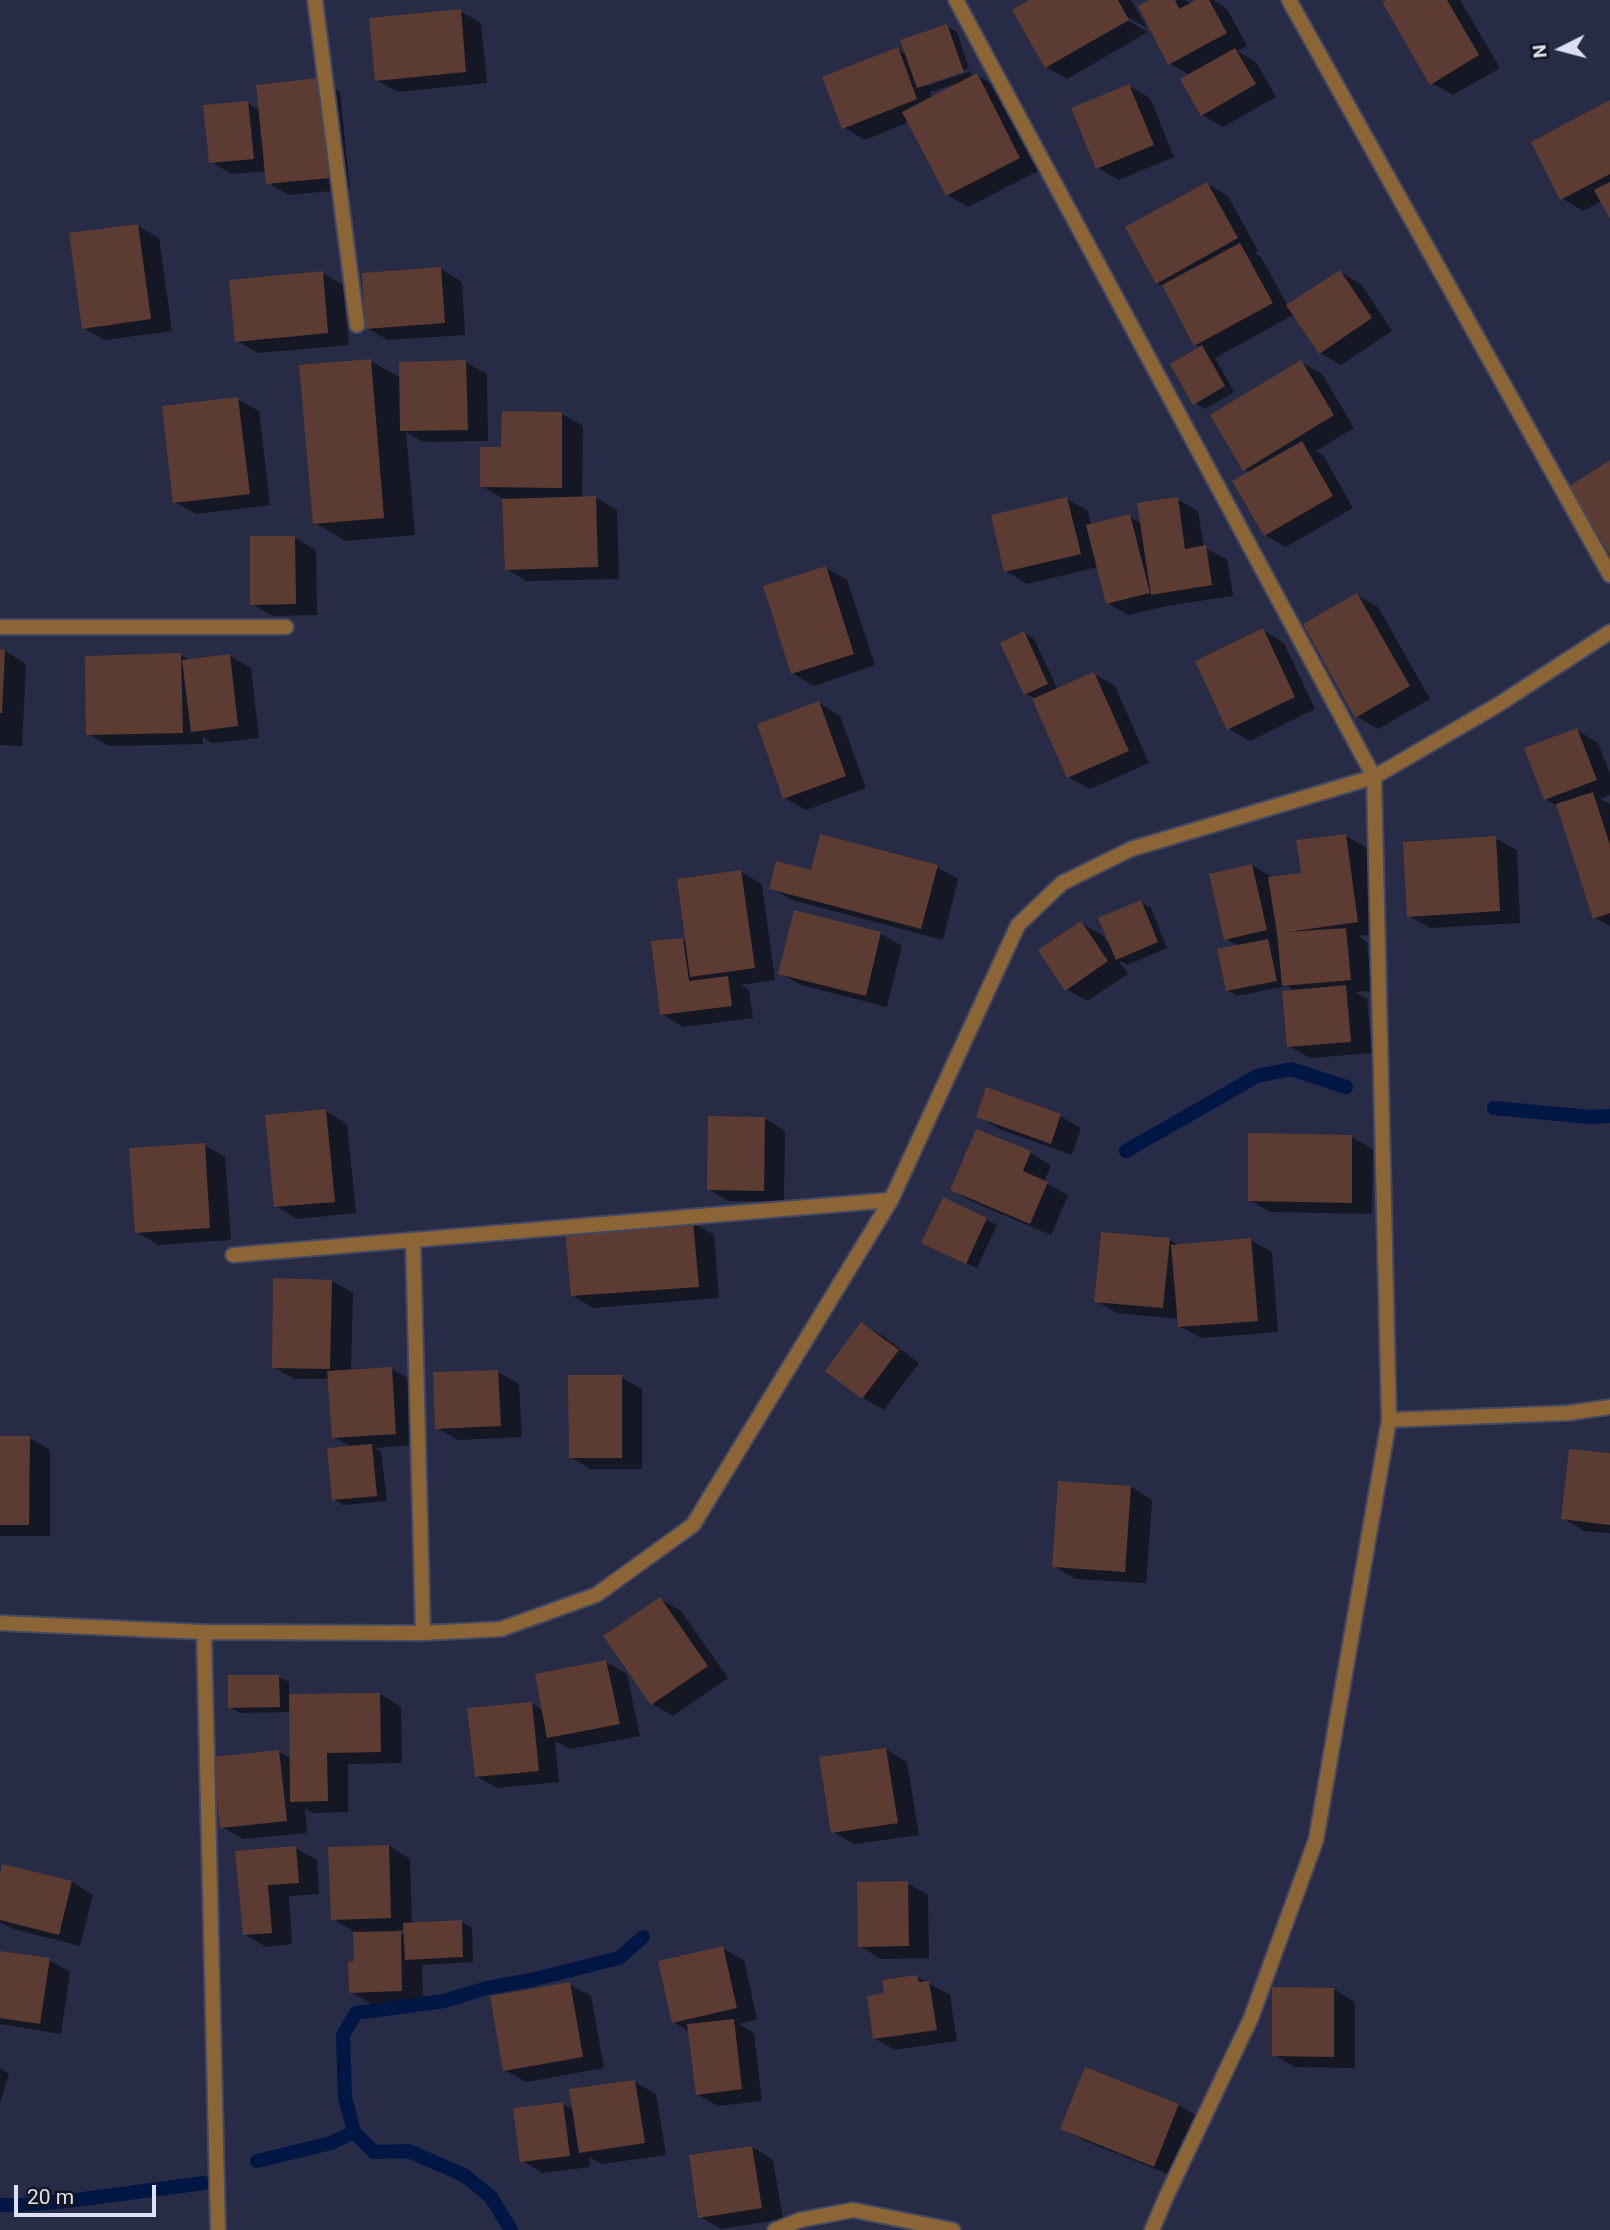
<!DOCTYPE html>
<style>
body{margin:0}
#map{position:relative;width:1610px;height:2230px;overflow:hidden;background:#282b45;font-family:Roboto,sans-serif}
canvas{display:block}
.north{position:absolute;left:1526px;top:14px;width:70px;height:70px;-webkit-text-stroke:5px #131521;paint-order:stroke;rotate:264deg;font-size:19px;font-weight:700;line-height:28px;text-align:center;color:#dde0f2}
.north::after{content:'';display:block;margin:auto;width:24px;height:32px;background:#dde0f2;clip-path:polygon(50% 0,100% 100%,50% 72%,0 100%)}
.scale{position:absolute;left:14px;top:2185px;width:142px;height:32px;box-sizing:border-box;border:4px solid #dde0f2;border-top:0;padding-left:9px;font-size:21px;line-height:24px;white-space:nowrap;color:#dde0f2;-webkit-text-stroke:5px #131521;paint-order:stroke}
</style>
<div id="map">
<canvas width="1610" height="2230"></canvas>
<div class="north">N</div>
<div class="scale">20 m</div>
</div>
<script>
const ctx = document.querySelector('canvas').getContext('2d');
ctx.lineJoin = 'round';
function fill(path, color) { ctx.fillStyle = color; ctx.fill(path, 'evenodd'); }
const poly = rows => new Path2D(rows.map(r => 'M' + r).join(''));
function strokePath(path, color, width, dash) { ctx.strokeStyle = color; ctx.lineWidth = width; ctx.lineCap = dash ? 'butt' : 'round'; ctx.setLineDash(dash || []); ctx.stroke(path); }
fill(poly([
 [1032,0,1131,0,1147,28,1122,14,1121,17,1148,32,1067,79,1046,67],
 [1152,0,1185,0,1190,3,1199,0,1213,0,1227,9,1247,46,1237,51,1256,62,1276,97,1223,127,1202,115,1190,75,1169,63],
 [1389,0,1460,0,1500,68,1453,95,1432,83],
 [460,11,481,23,487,83,398,92,376,80],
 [946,26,957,32,969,68,927,83,927,86,971,71,973,77,977,75,998,87,1040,170,968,207,947,195,909,122,865,140,843,127,897,49,907,55],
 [958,83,958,85,932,98,930,92],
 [319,80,340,92,350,189,289,195,268,183,266,171,232,174,211,162,247,103,260,111],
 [1129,86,1150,98,1174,157,1119,180,1098,168],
 [1610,102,1610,216,1602,201,1583,211,1562,198],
 [1207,184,1228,196,1258,251,1255,253,1261,257,1288,306,1340,272,1361,284,1392,331,1341,365,1320,353,1295,314,1215,358,1234,392,1205,409,1195,403,1202,348,1195,344,1165,287,1157,283],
 [138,226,159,238,172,331,105,340,83,328],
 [441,269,462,282,465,335,388,340,367,328],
 [322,273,343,285,349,345,258,353,237,341],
 [370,361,401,378,465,362,487,374,488,441,423,442,406,432,415,535,346,541,315,523],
 [1301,362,1322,374,1354,428,1316,451,1323,455,1353,508,1286,547,1265,535,1250,473,1244,469],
 [237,399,259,411,270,505,196,514,175,502],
 [562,414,583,426,582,498,596,498,617,510,619,579,527,581,506,569,504,499,482,486,503,449],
 [1067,499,1088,511,1091,526,1129,516,1142,524,1177,499,1198,511,1204,548,1227,559,1233,596,1172,605,1128,615,1107,603,1098,567,1027,584,1006,571],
 [295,538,316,550,317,615,273,616,252,604],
 [826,568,847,580,875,665,814,686,792,673],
 [1357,595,1378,607,1430,699,1378,729,1356,716],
 [1263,630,1284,643,1315,709,1250,741,1229,729],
 [1024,633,1034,639,1058,690,1094,674,1115,686,1149,763,1090,789,1068,777,1034,698,1026,694],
 [0,651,5,651,26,664,22,746,0,745],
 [180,655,190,660,230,656,251,668,259,738,213,743,203,737,203,744,109,746,88,734],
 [819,703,840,716,866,788,806,810,785,798],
 [1577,730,1598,743,1610,774,1610,795,1600,799,1610,804,1610,926,1595,918,1559,807,1545,799],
 [1346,836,1367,848,1379,934,1358,936,1367,942,1372,991,1355,992,1367,999,1372,1053,1310,1058,1289,1046,1295,991,1287,986,1237,996,1227,990,1239,946,1226,939,1252,865,1273,878,1303,875],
 [1495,838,1517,850,1520,923,1430,928,1409,916],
 [937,867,958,879,943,940,792,900,771,888,812,872],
 [741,872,762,884,775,980,740,985,749,990,753,1018,683,1027,661,1014,683,939,687,942],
 [1141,902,1151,908,1167,948,1128,965,1118,960,1128,974,1087,1001,1066,989,1081,923,1102,935,1111,947],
 [796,912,881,934,902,946,887,1007,801,985,780,973],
 [326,1111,347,1124,356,1213,297,1219,276,1206],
 [978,1116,1060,1116,1081,1128,1072,1155,999,1129],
 [764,1118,785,1131,784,1202,729,1201,708,1189],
 [977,1131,1030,1153,1051,1165,1044,1182,1068,1195,1051,1235,973,1202,952,1190],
 [1352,1137,1373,1149,1372,1214,1271,1212,1249,1200],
 [204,1145,225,1157,231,1240,158,1245,137,1232],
 [944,1199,997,1225,977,1268,933,1248],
 [693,1223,714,1235,719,1298,593,1308,572,1295],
 [1170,1240,1179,1246,1250,1240,1272,1252,1278,1332,1201,1338,1179,1326,1179,1319,1117,1313,1096,1301],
 [332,1281,353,1293,351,1371,392,1369,413,1381,416,1445,375,1448,381,1452,387,1501,343,1505,333,1499,352,1447,334,1437,330,1379,295,1379,273,1367],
 [862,1324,883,1336,919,1363,884,1410,863,1398,828,1371],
 [498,1372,519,1384,522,1437,458,1440,437,1428],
 [621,1377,642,1389,642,1469,591,1469,570,1457],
 [0,1438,29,1438,50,1450,50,1536,0,1536],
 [1610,1455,1610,1533,1584,1531,1563,1518],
 [1131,1487,1152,1500,1146,1583,1075,1579,1054,1566],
 [660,1599,681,1611,728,1678,673,1716,652,1704],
 [606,1662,627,1674,640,1736,570,1749,555,1741,559,1782,497,1788,476,1776,531,1703,544,1711],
 [279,1677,289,1682,289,1695,380,1694,401,1707,402,1763,348,1764,348,1812,313,1813,305,1808,307,1833,243,1839,222,1827,279,1752,292,1759,291,1712,240,1713,230,1707],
 [886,1749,907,1762,919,1835,854,1844,833,1832],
 [389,1846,410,1859,412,1925,462,1922,472,1928,473,1962,422,1965,423,2002,372,2004,351,1992,356,1963,355,1932,333,1919],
 [396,1930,405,1930,405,1936],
 [295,1848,317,1860,319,1894,289,1896,292,1944,266,1947,244,1934,237,1852],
 [4,1866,72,1882,93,1895,80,1946,13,1929,0,1922,0,1882],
 [907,1883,928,1895,929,1958,881,1959,860,1946],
 [722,1948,744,1960,757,2019,739,2024,754,2033,762,2101,718,2106,697,2094,690,2032,673,2022],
 [0,1953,49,1960,70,1972,61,2034,0,2024],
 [917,1977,950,1995,957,2041,895,2050,874,2038,886,1995],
 [569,1984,591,1996,604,2068,526,2082,505,2070],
 [1334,1989,1355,2002,1355,2068,1295,2067,1274,2055],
 [0,2068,9,2074,0,2103],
 [635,2082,656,2094,666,2155,602,2164,589,2157,590,2167,543,2173,521,2160,563,2104,574,2110],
 [1178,2105,1199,2117,1175,2177,1083,2140,1062,2128],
 [752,2147,773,2160,783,2219,721,2229,700,2217]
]), '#0007');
strokePath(poly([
 [1494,1108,1590,1117,1610,1116],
 [1126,1151,1257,1076,1291,1069,1346,1087],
 [354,2132,374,2152,408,2151,464,2175,491,2197,511,2230],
 [257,2161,331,2143,354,2132,345,2097,343,2035,356,2013,444,2001,487,1988,531,1980,619,1958,643,1937],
 [0,2205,23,2205,76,2200,204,2183]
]), '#001645', 14);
fill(poly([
 [1029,0,1118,0,1129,20,1045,68,1012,10],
 [1149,0,1175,0,1179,9,1196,0,1209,0,1227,33,1168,65,1138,6],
 [1386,0,1447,0,1479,55,1430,85,1382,2],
 [461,9,466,72,375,81,369,18],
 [947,24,964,72,917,88,900,40],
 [898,47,917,99,842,129,822,77],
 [1235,48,1256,84,1201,116,1180,79],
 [977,73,1020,158,946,196,902,112],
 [319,78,329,178,266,184,256,85],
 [1129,84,1154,145,1096,169,1071,108],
 [1610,100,1610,174,1560,200,1531,142],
 [248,101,254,159,209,163,203,105],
 [1207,182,1238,238,1156,284,1125,227],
 [1610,182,1610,219,1594,190],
 [138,224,151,319,82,329,69,233],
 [1240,243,1273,303,1194,346,1162,285],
 [441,267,445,323,365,329,362,273],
 [1340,270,1372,318,1319,354,1286,305],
 [323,271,328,333,235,342,229,280],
 [1202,345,1225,386,1193,405,1170,364],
 [371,359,384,518,313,524,299,365],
 [466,360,468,430,400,431,399,362],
 [1301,360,1334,415,1243,471,1210,415],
 [238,397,250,494,173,503,162,406],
 [502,411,562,412,562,488,480,487,480,447,501,447],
 [1302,441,1333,496,1264,536,1232,481],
 [1610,460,1610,555,1568,487],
 [596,496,598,567,505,570,502,499],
 [1067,497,1081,554,1004,572,991,515],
 [1178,497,1185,549,1206,545,1212,585,1151,595,1137,503],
 [1130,514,1150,593,1106,604,1086,525],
 [250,536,295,536,296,604,250,605],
 [826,566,854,654,791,674,763,586],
 [1357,593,1410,686,1355,718,1303,624],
 [1263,628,1295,697,1227,730,1195,661],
 [1024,631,1048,684,1024,695,1000,643],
 [0,649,5,650,2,713,0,713],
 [181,653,183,733,86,735,85,656],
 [230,654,238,726,191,732,182,660],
 [1094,672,1129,751,1067,778,1032,699],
 [819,701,846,776,783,799,757,724],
 [1577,728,1597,780,1544,800,1524,748],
 [1593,792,1610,845,1610,913,1593,919,1556,804],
 [820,834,938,865,921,929,769,889,776,861,811,870],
 [1346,834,1358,922,1288,932,1346,928,1351,980,1282,986,1277,933,1268,877,1301,873,1296,840],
 [1496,836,1500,911,1407,917,1403,842],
 [1252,864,1267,930,1224,940,1209,874],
 [741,870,755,968,690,977,677,879],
 [1141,900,1158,942,1116,960,1098,918],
 [794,910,881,932,866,996,778,974],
 [1081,921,1108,961,1065,991,1038,950],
 [683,938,689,981,728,976,732,1006,660,1015,651,941],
 [1268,939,1277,981,1226,991,1217,949],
 [1346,985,1351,1042,1287,1047,1282,991],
 [986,1087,1061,1114,1051,1144,976,1117],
 [326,1109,335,1202,274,1207,265,1115],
 [708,1116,765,1117,764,1191,707,1190],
 [976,1129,1031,1151,1023,1171,1048,1182,1030,1224,950,1190],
 [1248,1133,1352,1135,1352,1203,1248,1201],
 [205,1143,210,1228,135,1233,129,1148],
 [943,1197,987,1218,966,1264,921,1243],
 [693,1221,699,1287,571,1296,565,1231],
 [1101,1232,1170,1238,1163,1308,1094,1302],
 [1251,1238,1258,1321,1178,1327,1171,1245],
 [273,1278,332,1280,330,1369,272,1368],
 [861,1322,899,1350,862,1399,825,1371],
 [392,1367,396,1434,332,1438,327,1371],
 [498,1370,501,1426,435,1429,433,1372],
 [568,1375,622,1375,622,1458,569,1458],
 [0,1436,30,1436,29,1525,0,1525],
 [372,1444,377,1496,332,1500,327,1448],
 [1569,1449,1610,1453,1610,1525,1561,1519],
 [1058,1481,1131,1486,1125,1572,1052,1567],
 [660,1597,708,1666,651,1705,603,1636],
 [606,1660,620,1724,547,1738,535,1674],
 [228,1675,279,1675,280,1707,228,1708],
 [380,1693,381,1752,327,1753,328,1801,290,1802,289,1694],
 [532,1702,539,1771,475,1777,467,1708],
 [886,1748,898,1823,831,1833,819,1757],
 [279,1750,287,1821,220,1828,213,1757],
 [389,1845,391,1918,331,1920,328,1847],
 [296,1846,299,1883,268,1885,272,1933,243,1935,235,1851],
 [2,1864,72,1881,59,1935,0,1920,0,1875],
 [908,1881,909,1946,858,1947,857,1882],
 [462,1920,463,1957,405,1960,403,1923],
 [401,1931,402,1991,349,1993,348,1962,354,1961,353,1932],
 [723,1946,737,2008,672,2023,658,1961],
 [0,1951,50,1958,40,2024,0,2018],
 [917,1975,919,1982,929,1981,937,2030,873,2039,867,1996,884,1993,882,1980],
 [570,1982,583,2057,503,2071,490,1996],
 [1272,1987,1334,1988,1334,2057,1272,2056],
 [734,2019,742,2089,696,2095,687,2024],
 [1085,2067,1179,2104,1154,2167,1060,2129],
 [635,2080,645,2143,579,2153,569,2089],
 [563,2102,570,2156,520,2162,513,2108],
 [752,2146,762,2208,698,2218,689,2155]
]), '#5b3b32');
const minor = poly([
 [315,0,357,325],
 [956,0,1374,777,1389,1420,1316,1840,1251,2018,1167,2195,1152,2230],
 [1289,0,1610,575],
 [0,627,286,627],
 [413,1240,423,1633],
 [233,1255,891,1200],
 [1389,1420,1568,1413,1610,1407],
 [0,1623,204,1632,423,1633,501,1629,596,1595,693,1525,891,1200,1018,925,1062,883,1131,849,1374,777,1496,706,1610,632],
 [204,1632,218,2230],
 [775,2230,800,2220,853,2210,953,2230]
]);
strokePath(minor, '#454861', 18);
strokePath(minor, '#8b6536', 14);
</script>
